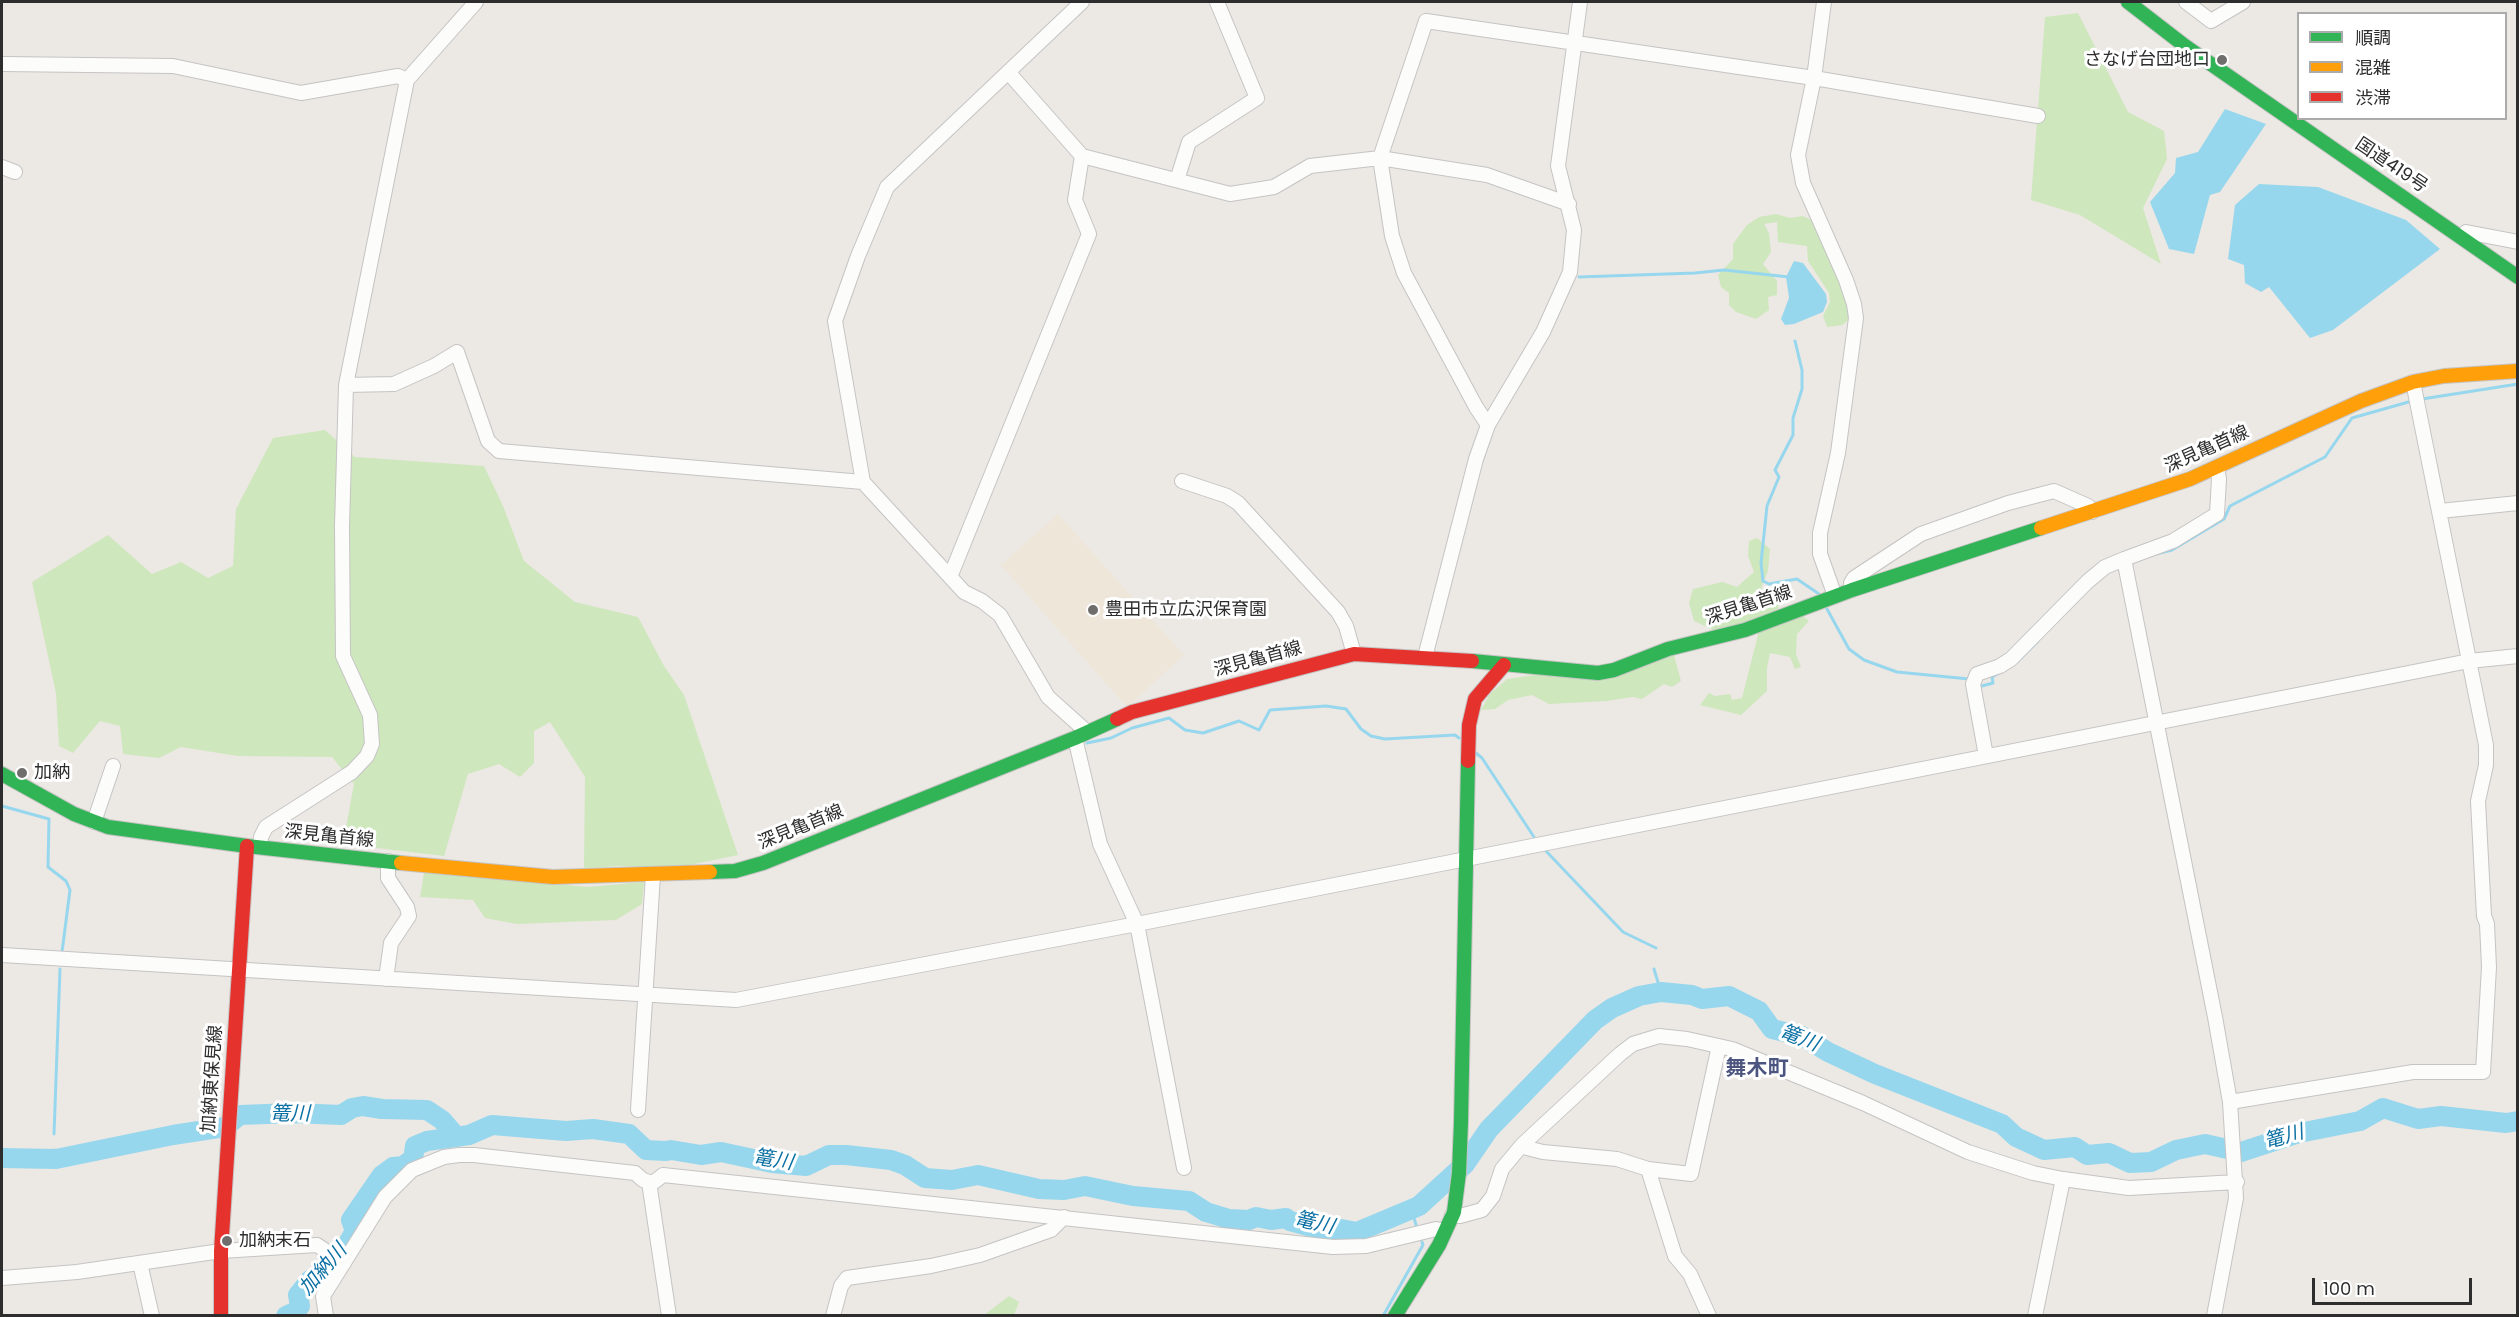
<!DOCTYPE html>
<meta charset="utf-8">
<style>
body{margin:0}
#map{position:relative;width:2519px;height:1317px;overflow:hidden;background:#ece8e4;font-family:Poppins,"Noto Sans JP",sans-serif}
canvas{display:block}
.frame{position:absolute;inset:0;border:3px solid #2d2d2d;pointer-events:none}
.legend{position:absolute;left:2297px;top:12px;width:210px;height:108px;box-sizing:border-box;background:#fff;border:2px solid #ababab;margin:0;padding:8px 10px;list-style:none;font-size:18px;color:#2d2d2d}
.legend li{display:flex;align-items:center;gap:12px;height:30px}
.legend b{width:30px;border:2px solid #ababab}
.scale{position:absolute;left:2312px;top:1278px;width:160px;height:27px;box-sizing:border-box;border:3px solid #2d2d2d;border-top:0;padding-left:8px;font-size:18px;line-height:21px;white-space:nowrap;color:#2d2d2d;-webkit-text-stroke:4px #fff;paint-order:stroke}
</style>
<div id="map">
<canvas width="2519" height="1317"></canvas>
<div class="frame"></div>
<ul class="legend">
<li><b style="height:8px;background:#30b455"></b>順調</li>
<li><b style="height:8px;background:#ff9f0a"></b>混雑</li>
<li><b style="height:8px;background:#e5322d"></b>渋滞</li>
</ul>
<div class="scale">100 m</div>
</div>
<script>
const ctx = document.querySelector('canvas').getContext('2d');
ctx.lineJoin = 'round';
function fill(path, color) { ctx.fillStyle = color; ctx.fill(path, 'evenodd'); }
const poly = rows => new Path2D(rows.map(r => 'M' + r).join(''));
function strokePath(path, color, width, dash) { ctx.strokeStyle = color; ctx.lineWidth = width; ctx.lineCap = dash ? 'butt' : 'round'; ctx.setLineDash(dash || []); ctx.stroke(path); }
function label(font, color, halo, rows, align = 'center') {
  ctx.font = font + ' Poppins,"Noto Sans JP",sans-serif'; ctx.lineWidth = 6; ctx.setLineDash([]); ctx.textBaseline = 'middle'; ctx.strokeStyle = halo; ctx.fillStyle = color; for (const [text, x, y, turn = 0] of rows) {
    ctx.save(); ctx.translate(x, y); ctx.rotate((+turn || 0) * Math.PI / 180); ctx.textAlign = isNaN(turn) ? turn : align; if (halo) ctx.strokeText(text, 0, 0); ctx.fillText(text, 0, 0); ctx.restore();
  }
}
fill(poly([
 [1058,514,1184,655,1127,707,1001,565]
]), '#eee6d8');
fill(poly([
 [2078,13,2128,112,2164,131,2167,159,2143,208,2161,264,2080,215,2031,200,2045,17],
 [1776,214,1790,218,1802,216,1815,221,1845,286,1851,318,1842,325,1827,327,1823,316,1830,302,1829,293,1808,261,1807,246,1778,242,1777,222,1764,224,1769,233,1771,252,1763,264,1777,281,1777,295,1768,297,1769,310,1756,319,1736,312,1729,305,1729,293,1721,287,1718,275,1733,259,1733,244,1747,225,1759,217],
 [325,430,355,457,484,466,503,506,524,561,575,602,638,617,664,666,684,695,738,855,670,869,621,866,584,868,585,777,550,722,534,731,534,763,520,777,499,764,468,774,444,856,343,844,354,784,332,757,238,756,181,747,159,758,123,754,120,726,100,721,73,753,59,746,56,693,32,582,108,535,152,574,181,562,208,578,233,566,236,509,273,438],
 [1757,538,1770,549,1768,571,1761,588,1772,591,1779,606,1775,614,1803,616,1809,621,1797,634,1796,654,1801,667,1795,669,1790,657,1770,653,1767,668,1767,691,1741,715,1700,705,1709,693,1715,696,1730,694,1732,700,1742,698,1758,635,1755,624,1718,632,1694,621,1689,603,1693,589,1722,582,1737,587,1754,572,1748,556,1749,541],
 [1674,655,1681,681,1672,687,1664,684,1642,699,1633,697,1606,701,1549,704,1532,695,1508,700,1495,709,1481,710,1490,694,1507,679],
 [424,873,588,887,644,882,642,904,616,920,517,924,485,918,473,900,420,897],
 [1009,1296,1019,1302,1014,1315,984,1315]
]), '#cee7bc');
fill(poly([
 [2225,109,2266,124,2220,192,2210,195,2194,254,2169,249,2150,202,2175,173,2176,158,2198,152],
 [2259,184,2318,187,2406,220,2440,249,2333,330,2310,338,2269,287,2261,292,2245,283,2244,265,2228,259,2235,205],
 [1794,261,1803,263,1826,294,1827,302,1823,312,1794,324,1785,325,1781,319,1789,298,1786,277]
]), '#97d7ee');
strokePath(poly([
 [1579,277,1695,273,1724,270,1789,277],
 [1795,341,1802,370,1802,389,1793,418,1793,435,1775,470,1779,477,1767,506,1761,563,1763,581,1769,584,1797,579,1819,594],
 [2422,399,2518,384],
 [2156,554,2172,550,2224,519,2230,506,2325,457,2352,418,2412,401],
 [1827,609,1849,649,1864,660,1897,672,1969,679],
 [2017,662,2038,641],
 [1978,687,1993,683,1992,677,1999,673],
 [1087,743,1111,738,1132,728,1169,718,1185,730,1203,733,1239,721,1259,730,1270,710,1326,706,1346,709,1361,729,1371,736,1385,739,1455,735,1459,738],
 [1476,753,1482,758,1534,837],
 [2,806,49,819,48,867,66,881,70,890,62,952],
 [1546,851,1623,932,1656,948],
 [1654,969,1661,992],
 [54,1134,60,969],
 [54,1150,56,1159],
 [1417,1228,1414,1218,1419,1206],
 [1383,1316,1423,1245,1422,1242]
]), '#97d7ee', 3);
strokePath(poly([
 [2,1158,56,1159,173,1135,225,1127,240,1115,293,1113,341,1115,352,1108,363,1106,382,1109,427,1110,442,1120,455,1135],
 [286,1316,295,1312,300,1306,298,1295,310,1280,325,1272,344,1250,355,1231,351,1220,382,1175,393,1167,403,1166,413,1159,415,1146,427,1141,469,1135,492,1125,566,1131,593,1129,629,1134,646,1150,666,1151,671,1150,701,1155,721,1152,772,1163,806,1166,829,1155,846,1155,891,1160,905,1165,925,1178,952,1180,978,1175,1039,1189,1064,1190,1085,1186,1133,1196,1189,1201,1206,1212,1229,1219,1249,1220,1256,1217,1271,1220,1286,1218,1290,1221,1319,1229,1341,1229,1357,1232,1419,1206,1465,1164,1489,1129,1595,1020,1612,1008,1639,996,1661,992,1692,995,1702,999,1729,996,1759,1011,1772,1029,1802,1036,1828,1052,1875,1074,2002,1124,2016,1137,2044,1150,2075,1147,2087,1155,2109,1153,2130,1163,2151,1162,2176,1150,2205,1144,2241,1152,2299,1133,2360,1121,2383,1108,2418,1119,2441,1116,2506,1123,2518,1121]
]), '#97d7ee', 20);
const street = poly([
 [1082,2,887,187,858,256,835,321,863,482,964,592,982,601,1000,615,1048,697,1087,732],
 [1824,2,1814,78,1798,155,1803,183,1846,280,1854,304,1856,318,1838,453,1820,533,1820,554,1835,596],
 [2186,2,2211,21,2243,2],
 [2,64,173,66,301,93,398,76,407,80],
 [1008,72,1082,156,1230,194,1274,187,1310,166,1380,158,1487,175,1569,204],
 [2,167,15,172],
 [1177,180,1189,142,1257,98,1217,2],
 [2466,232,2518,242],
 [346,385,394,384,434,366,457,352,488,441,499,451,863,482],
 [1488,425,1476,407,1404,273,1392,236,1380,158,1426,21,1814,78,2038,116],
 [1182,481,1227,496,1238,503,1338,612,1346,626,1354,654],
 [2440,511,2518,503],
 [950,577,1089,234,1075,200,1082,156],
 [1852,590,1851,583,1854,578,1921,534,2008,503,2054,491,2088,506,2092,512],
 [1425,657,1476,459,1488,425,1543,332,1570,272,1574,230,1558,166,1580,2],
 [1075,738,1100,844,1137,924,1184,1168],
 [1986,756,1973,684,1977,674,2000,666,2011,659,2087,582,2105,567,2124,559],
 [94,822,113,766],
 [260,847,261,837,266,827,352,772,367,756,372,744,370,715,343,656,342,526,346,385,407,80,476,2],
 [2,955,736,1000,1137,924,2469,661,2518,656],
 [386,979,391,943,409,916,407,907,388,878,388,861],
 [2230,1102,2413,1072,2483,1072,2489,967,2487,924,2484,916,2478,801,2486,765,2486,745,2413,382],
 [638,1110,653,875],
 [1522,1145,1527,1148,1543,1152,1617,1159,1648,1169,1691,1174,1719,1046],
 [1648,1169,1675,1256,1690,1274,1709,1316],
 [649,1182,669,1316],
 [1452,1215,1460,1216,1482,1210,1493,1196,1502,1169,1522,1145,1620,1054,1633,1044,1659,1036,1687,1039,1732,1049,1863,1103,1968,1152,2033,1173,2063,1179,2129,1188,2237,1182],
 [140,1263,152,1316],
 [2,1278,77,1272,221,1251,317,1245,344,1263],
 [326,1316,323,1296,385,1197,412,1170,444,1157,459,1155,474,1155,635,1173,643,1180,649,1182,654,1182,663,1175,1333,1247,1366,1246,1436,1229,1445,1231],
 [833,1316,841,1286,847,1278,931,1266,980,1255,1051,1230,1064,1217],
 [2035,1316,2063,1179],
 [2214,1316,2236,1198,2230,1102,2215,1017,2124,559,2173,541,2217,514,2219,479,2217,468]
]);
const fast = poly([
 [2128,2,2185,46,2518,277],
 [1472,661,1598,673,1614,670,1668,649,1745,630,1852,590,2041,528],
 [2,774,74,814,108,827,247,846,401,863],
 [710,872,735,871,763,863,1075,738,1117,719],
 [1395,1316,1439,1245,1454,1212,1459,1173,1461,1122,1468,761]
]);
const slow = poly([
 [2041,528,2190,479,2361,401,2413,382,2444,376,2518,371],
 [401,863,553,877,710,872]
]);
const jam = poly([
 [1117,719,1132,712,1354,654,1472,661],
 [1468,761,1469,725,1475,699,1504,665],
 [221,1316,221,1251,247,846]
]);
strokePath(street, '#c5c4c4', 16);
strokePath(fast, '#c5c4c4', 16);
strokePath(slow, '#c5c4c4', 16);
strokePath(jam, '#c5c4c4', 16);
strokePath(street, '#fcfcfb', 14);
strokePath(fast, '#30b455', 14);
strokePath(slow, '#ff9f0a', 14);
strokePath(jam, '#e5322d', 14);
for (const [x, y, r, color] of [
 [2222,60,6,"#706e6d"],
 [1093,610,6,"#706e6d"],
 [22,773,6,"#706e6d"],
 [227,1241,6,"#706e6d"]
]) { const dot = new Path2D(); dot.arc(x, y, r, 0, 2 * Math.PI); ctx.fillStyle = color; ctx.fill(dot); strokePath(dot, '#fff', 2); }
label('18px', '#2d2d2d', '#fff', [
 ["さなげ台団地口",2210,60,"right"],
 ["豊田市立広沢保育園",1105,610],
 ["加納",34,773],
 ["加納末石",239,1241]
], 'left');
label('18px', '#2d2d2d', '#fff', [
 ["国道419号",2391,166,34],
 ["深見亀首線",2207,450,-24],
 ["深見亀首線",1749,606,-18],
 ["深見亀首線",1258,660,-15],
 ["深見亀首線",801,828,-22],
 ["深見亀首線",329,837,6],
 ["加納東保見線",213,1079,-86]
]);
label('italic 20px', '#0b70a3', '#fff', [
 ["篭川",1799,1039,21],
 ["篭川",290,1115],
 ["篭川",2284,1138,-16],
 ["篭川",773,1161,9],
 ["篭川",1314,1224,13],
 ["加納川",324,1270,-49]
]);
label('bold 21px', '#4c5580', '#fff', [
 ["舞木町",1757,1070]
]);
</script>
